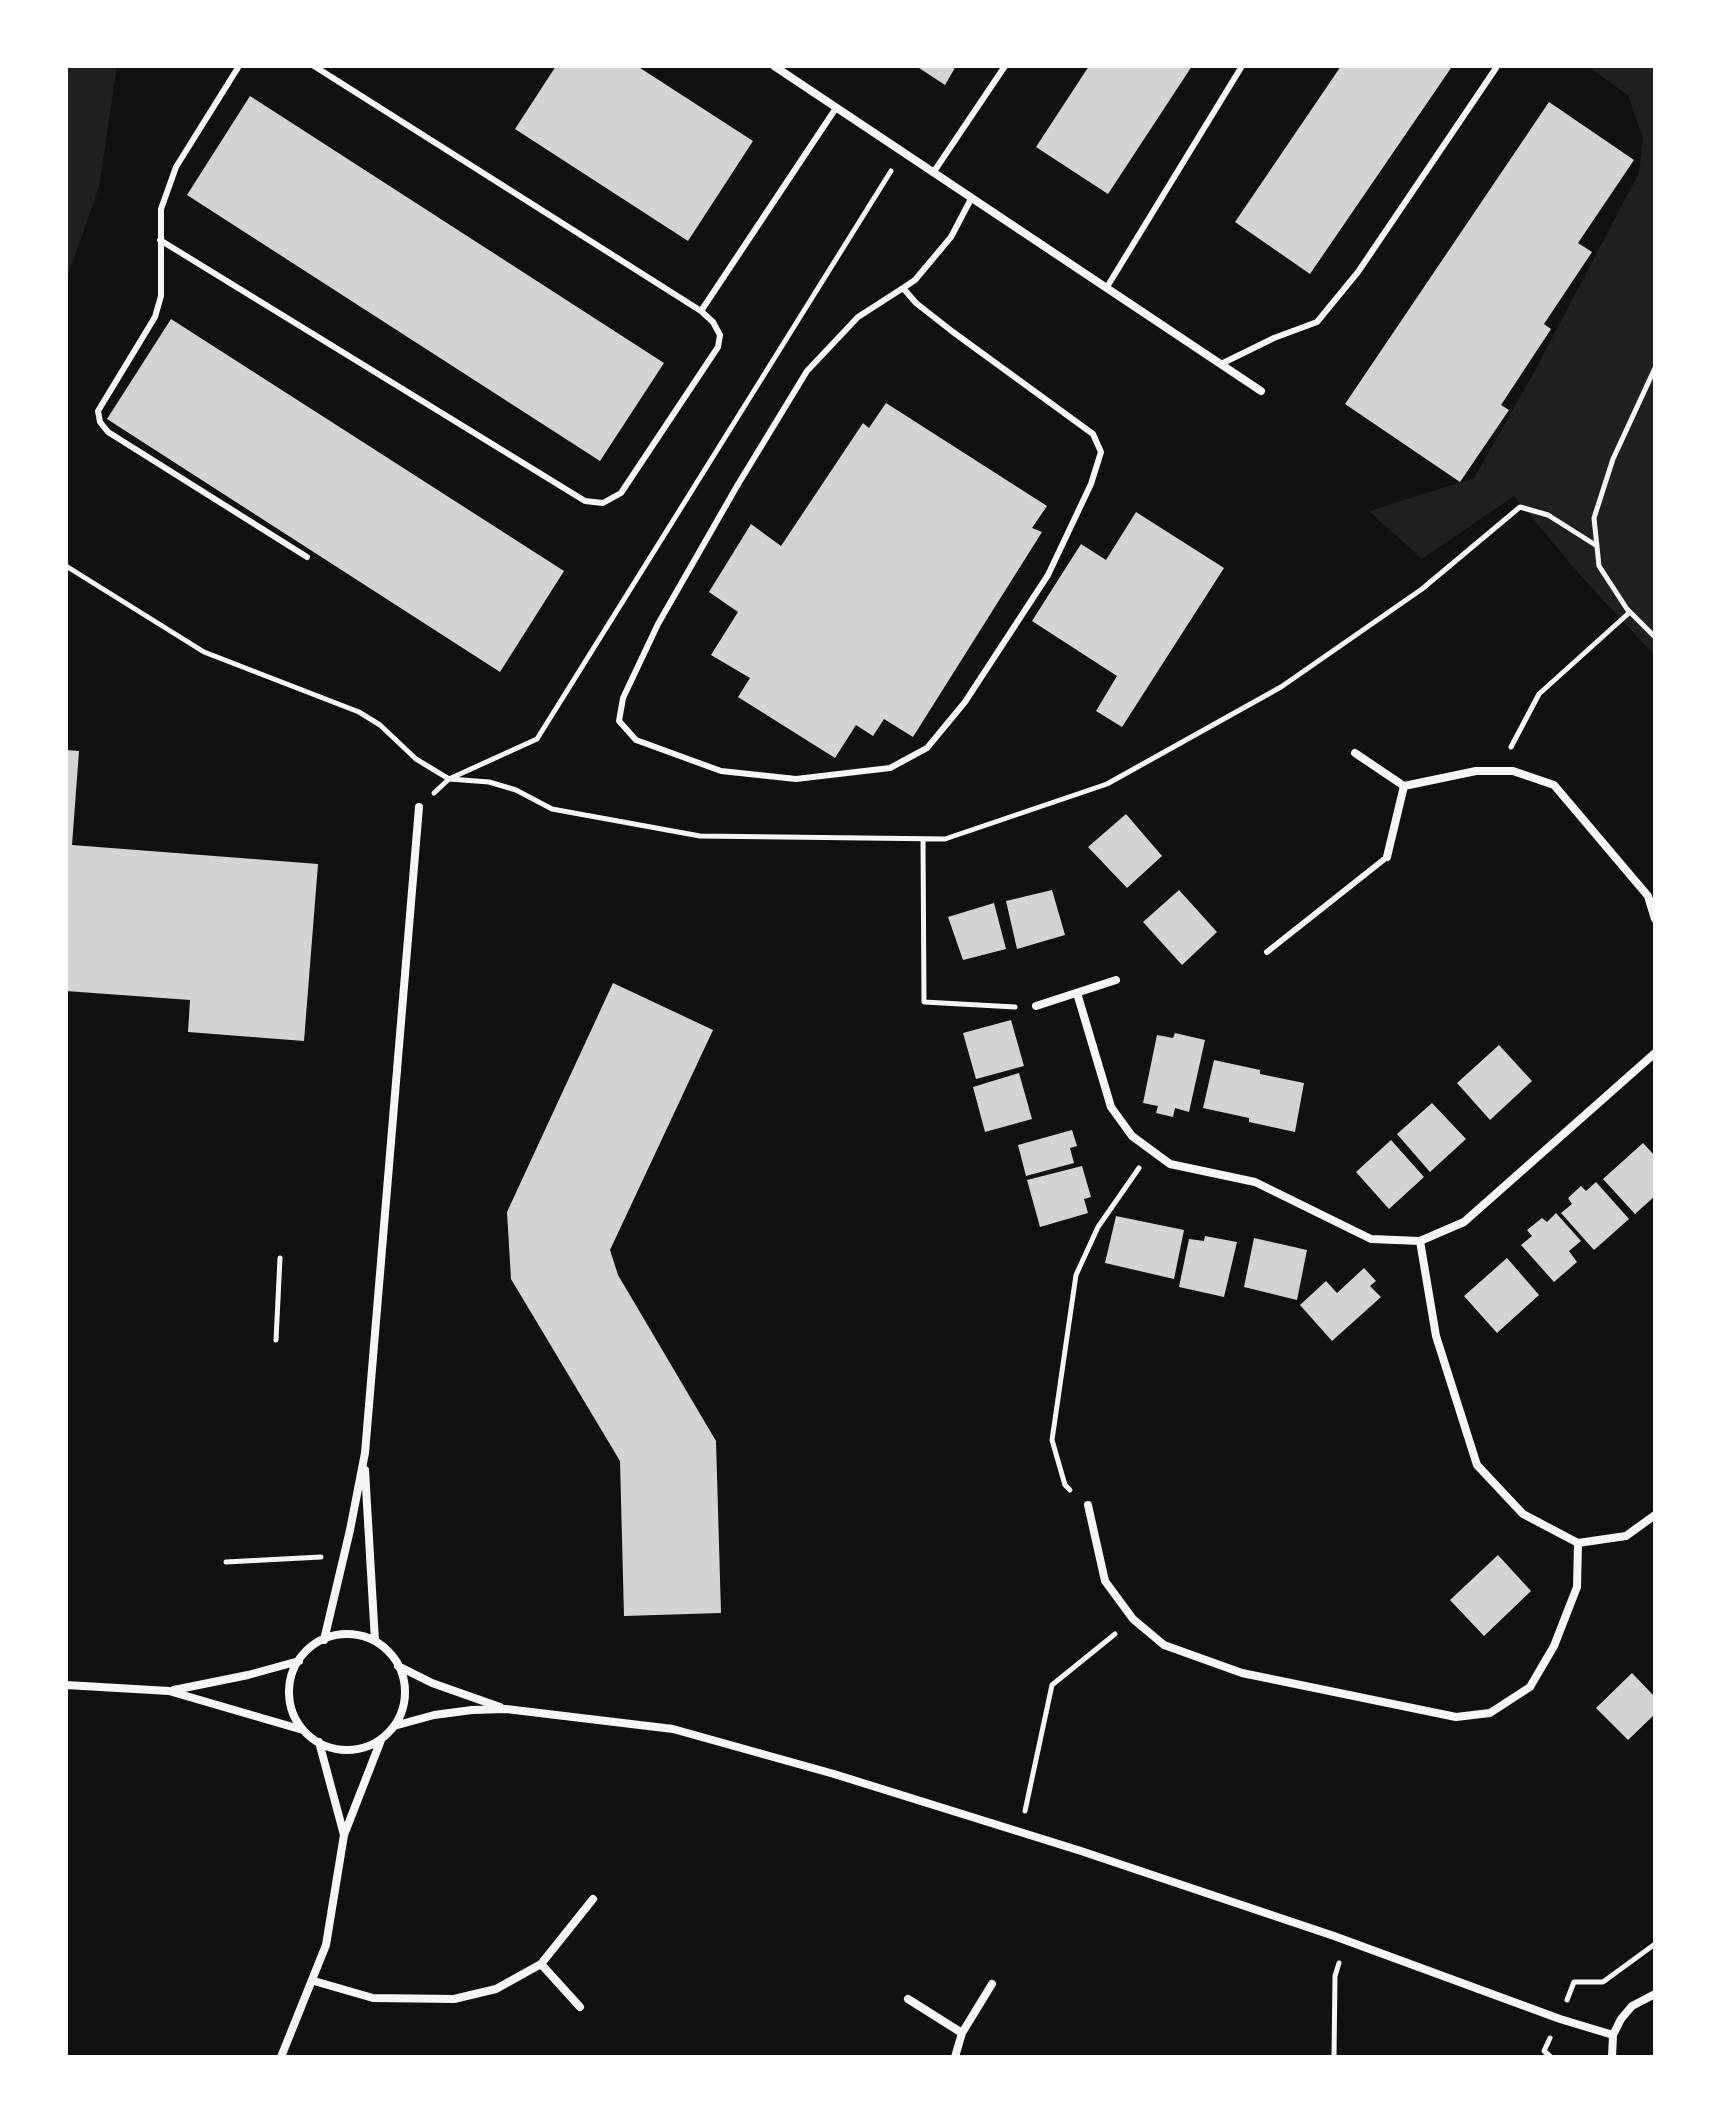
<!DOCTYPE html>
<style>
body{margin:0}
#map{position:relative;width:1721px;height:2123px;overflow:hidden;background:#111;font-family:"Times New Roman",serif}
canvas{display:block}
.frame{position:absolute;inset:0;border:68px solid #fff;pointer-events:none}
</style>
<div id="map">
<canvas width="1721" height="2123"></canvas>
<div class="frame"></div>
</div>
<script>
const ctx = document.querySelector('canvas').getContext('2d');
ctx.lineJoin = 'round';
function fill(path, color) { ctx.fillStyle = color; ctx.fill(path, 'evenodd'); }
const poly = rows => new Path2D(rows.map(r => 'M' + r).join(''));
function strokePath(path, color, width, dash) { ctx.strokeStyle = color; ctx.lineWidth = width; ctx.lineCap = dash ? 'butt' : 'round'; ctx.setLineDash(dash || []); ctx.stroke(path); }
fill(poly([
 [66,66,117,66,99,187,66,281],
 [1587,66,1655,66,1655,656,1581,576,1514,496,1422,559,1369,511,1474,478,1531,378,1639,173,1643,138,1628,95]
]), '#202020');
fill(poly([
 [556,66,637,66,753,141,688,241,515,129],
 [916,66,956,66,945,85],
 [1089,66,1192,66,1108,194,1036,147],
 [1341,66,1447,66,1451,68,1310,274,1235,222],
 [250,96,664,363,600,461,187,195],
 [1549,102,1634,160,1578,243,1592,252,1544,324,1551,329,1501,405,1509,410,1460,482,1345,404],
 [171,319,564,571,500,672,107,419],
 [886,403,1047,506,1032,528,1042,532,913,737,884,719,873,736,856,725,835,758,738,697,750,678,711,655,738,612,709,592,751,524,781,546,863,423,869,428],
 [1136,512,1224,568,1122,727,1096,711,1117,676,1032,621,1081,544,1106,560],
 [66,750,79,751,72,845,318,864,304,1041,188,1032,190,1000,66,991],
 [1126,814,1162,856,1127,888,1088,847],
 [1052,890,1065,935,1017,949,1006,901],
 [1179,890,1217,932,1182,965,1143,922],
 [994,903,1006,949,963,960,948,917],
 [613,983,713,1030,610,1250,618,1275,716,1441,721,1613,624,1616,620,1461,511,1279,507,1212],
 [1011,1020,1024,1066,976,1079,963,1033],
 [1175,1033,1205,1040,1189,1112,1175,1108,1173,1117,1156,1113,1158,1106,1143,1103,1157,1035,1173,1038],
 [1499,1045,1532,1081,1490,1120,1457,1083],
 [1214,1060,1260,1070,1260,1074,1304,1083,1295,1132,1249,1122,1249,1118,1203,1108],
 [1019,1073,1032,1119,985,1132,973,1087],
 [1432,1103,1466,1139,1430,1172,1397,1134],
 [1072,1130,1077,1146,1070,1148,1074,1163,1026,1176,1018,1145],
 [1391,1140,1424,1177,1389,1209,1356,1172],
 [1643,1143,1655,1156,1655,1196,1635,1214,1603,1179],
 [1082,1166,1091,1197,1084,1199,1088,1213,1040,1227,1027,1180],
 [1596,1182,1629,1219,1594,1250,1561,1213,1572,1204,1568,1198,1581,1186,1586,1191],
 [1556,1213,1581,1241,1569,1251,1577,1262,1554,1282,1521,1245,1532,1236,1527,1230,1542,1218,1547,1222],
 [1116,1216,1184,1230,1174,1279,1105,1263],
 [1205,1236,1237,1242,1224,1297,1179,1287,1189,1239,1204,1241],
 [1254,1238,1307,1250,1297,1300,1244,1287],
 [1507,1258,1539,1295,1497,1333,1464,1296],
 [1364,1268,1376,1281,1370,1286,1381,1297,1332,1341,1300,1305,1326,1281,1337,1293],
 [1498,1555,1531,1591,1484,1636,1450,1600],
 [1632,1673,1655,1697,1655,1714,1628,1740,1596,1708]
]), '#d3d3d3');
strokePath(poly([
 [1655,368,1613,459,1594,518,1599,566,1627,609,1655,637],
 [66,566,204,652,359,712,380,725,416,759,449,779,537,739,891,171],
 [1511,747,1539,694,1630,612],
 [434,793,449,779,489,782,516,790,552,809,700,836,945,839,1107,784,1281,687,1422,589,1520,507,1548,515,1597,546],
 [923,839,924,1002,1015,1007],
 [276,1340,280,1258],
 [1070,1490,1065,1485,1052,1440,1076,1275,1098,1227,1139,1168],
 [226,1562,321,1557],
 [1025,1811,1052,1685,1115,1634],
 [1567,2000,1574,1982,1603,1982,1655,1944],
 [1550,2038,1544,2051,1551,2057],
 [1334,2057,1335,1976,1339,1963]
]), '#f5f5f5', 5);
strokePath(poly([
 [239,66,176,167,161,209,161,296,155,317,98,411,100,422,108,432,307,557],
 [933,173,1005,66],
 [160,240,585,501,603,503,621,493,718,347,720,335,713,322,701,311,314,66],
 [1107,287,1242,66],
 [903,288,916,303,953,332,1093,434,1101,452,1091,484,1048,575,965,702,927,748,890,768,796,779,721,771,636,740,619,721,623,698,658,624,737,486,807,371,858,317,903,288,915,280,951,237,971,199],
 [701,311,836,108],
 [1221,364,1274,338,1317,322,1358,272,1496,68],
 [1267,952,1387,857]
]), '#f5f5f5', 6);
strokePath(poly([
 [774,66,1261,391],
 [1355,753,1404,786],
 [1387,857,1404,786,1476,771,1513,771,1554,785,1648,896,1655,919],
 [1077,993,1111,1107,1132,1136,1170,1164,1255,1182,1371,1239,1420,1241,1464,1222,1655,1053],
 [1036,1006,1116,980],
 [1420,1241,1436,1336,1477,1465,1523,1514,1578,1543,1626,1536,1655,1515],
 [365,1470,375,1641],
 [1088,1505,1105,1581,1133,1619,1164,1645,1242,1673,1456,1717,1490,1713,1530,1687,1554,1646,1577,1587,1578,1543],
 '289 1692a58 58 0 1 1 116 0a58 58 0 1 1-116 0Z',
 [324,1640,350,1530,365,1453,419,807],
 [398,1666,432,1683,500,1707],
 [66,1685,169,1691,303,1730],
 [174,1690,248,1675,299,1661],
 [394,1726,434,1715,472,1710,506,1709,673,1729,834,1774,1081,1851,1334,1936,1560,2019,1613,2035],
 [319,1742,344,1835,381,1740],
 [541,1964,580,2007],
 [314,1981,373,1998,454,1999,496,1989,541,1964,593,1899],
 [908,1999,962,2033],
 [281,2057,326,1945,344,1835],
 [955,2057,962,2033,992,1984],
 [1612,2057,1613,2035,1621,2019,1632,2006,1655,1994]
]), '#f5f5f5', 8);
</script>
